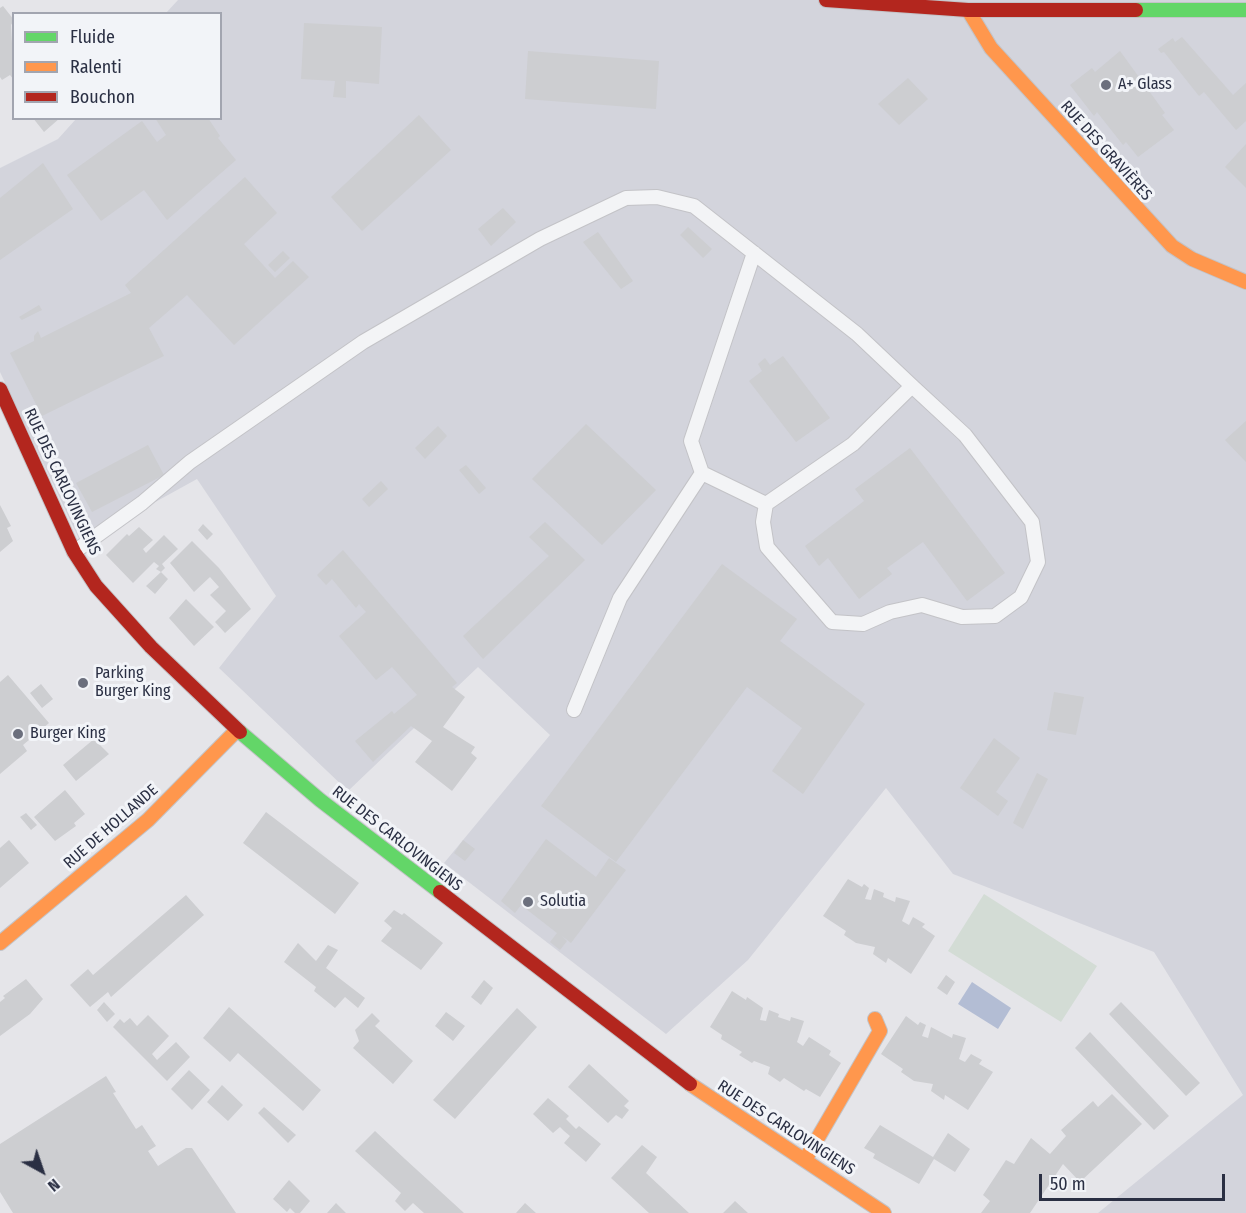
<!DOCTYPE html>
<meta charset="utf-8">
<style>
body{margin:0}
#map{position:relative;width:1246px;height:1213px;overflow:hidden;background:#e5e5e9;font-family:"Fira Sans Condensed",sans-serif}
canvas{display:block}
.legend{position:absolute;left:12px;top:12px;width:210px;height:108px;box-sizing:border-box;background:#f2f4f8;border:2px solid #a2a5b0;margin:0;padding:8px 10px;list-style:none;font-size:18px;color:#2a2f43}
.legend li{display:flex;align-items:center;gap:12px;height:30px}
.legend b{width:30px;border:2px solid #a2a5b0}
.north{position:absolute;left:12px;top:1141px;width:60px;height:60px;-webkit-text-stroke:4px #f2f4f8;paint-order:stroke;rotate:140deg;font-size:16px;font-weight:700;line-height:24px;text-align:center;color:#2a2f43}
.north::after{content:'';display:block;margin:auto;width:21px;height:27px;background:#2a2f43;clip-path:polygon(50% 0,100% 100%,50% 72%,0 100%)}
.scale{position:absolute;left:1039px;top:1174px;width:186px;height:27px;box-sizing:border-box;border:3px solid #2a2f43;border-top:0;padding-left:8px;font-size:18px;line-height:21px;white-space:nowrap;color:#2a2f43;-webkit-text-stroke:4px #f2f4f8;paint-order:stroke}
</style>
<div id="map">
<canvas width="1246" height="1213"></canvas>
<ul class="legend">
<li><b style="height:8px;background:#63d668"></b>Fluide</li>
<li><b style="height:8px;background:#ff974d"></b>Ralenti</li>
<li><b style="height:8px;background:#b3261e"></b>Bouchon</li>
</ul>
<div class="north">N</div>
<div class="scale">50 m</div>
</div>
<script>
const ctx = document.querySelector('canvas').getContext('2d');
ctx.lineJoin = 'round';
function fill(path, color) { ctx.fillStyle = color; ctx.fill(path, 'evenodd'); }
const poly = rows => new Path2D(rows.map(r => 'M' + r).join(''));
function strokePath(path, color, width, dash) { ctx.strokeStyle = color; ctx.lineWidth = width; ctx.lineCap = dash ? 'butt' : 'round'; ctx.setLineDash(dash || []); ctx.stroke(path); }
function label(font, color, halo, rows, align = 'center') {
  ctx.font = font + ' "Fira Sans Condensed",sans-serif'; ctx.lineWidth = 6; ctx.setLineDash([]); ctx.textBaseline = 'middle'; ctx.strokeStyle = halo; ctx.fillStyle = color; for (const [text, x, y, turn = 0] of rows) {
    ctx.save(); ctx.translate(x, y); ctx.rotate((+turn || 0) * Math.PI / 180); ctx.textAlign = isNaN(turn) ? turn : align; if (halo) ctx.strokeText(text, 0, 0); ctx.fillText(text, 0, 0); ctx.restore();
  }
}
fill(poly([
 [178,0,1246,0,1246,1213,1098,1213,1243,1095,1154,952,953,874,886,788,748,960,666,1034,444,863,550,735,478,667,348,791,219,668,276,596,197,479,81,543,0,372,0,168,58,139,76,119,220,118,220,14,166,13]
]), '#d3d4dc');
fill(poly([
 [984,894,1097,966,1061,1022,948,951]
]), '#d3dcd5');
fill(poly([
 [972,982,1011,1008,998,1029,958,1004]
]), '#b3bdd4');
fill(poly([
 [3,6,14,20,11,25,14,80,10,75,2,80,0,77,0,8],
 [304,23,382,27,379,84,346,81,346,98,333,97,335,81,301,79],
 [1182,37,1233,95,1246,83,1246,121,1236,130,1204,92,1199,96,1164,52,1161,53,1158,49,1173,38,1175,42],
 [528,51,659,61,656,109,525,99],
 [1120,51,1165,113,1162,115,1174,130,1138,157,1126,142,1123,145,1097,112,1094,116,1070,85,1092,68,1095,72],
 [908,78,928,99,899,125,878,104],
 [419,115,451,150,362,231,331,197],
 [33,118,60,118,44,132],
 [155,118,208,118,220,136,218,138,236,160,167,220,144,190,101,221,67,175,142,121,157,142,166,135],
 [1246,144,1246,188,1225,167],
 [43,163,73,209,0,260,0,198],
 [245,177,277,213,244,244,275,278,293,261,309,277,234,345,187,295,149,328,164,356,42,416,10,353,34,341,34,336,38,331,41,338,131,293,125,285],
 [503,208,516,222,491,246,478,229],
 [688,227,712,249,703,258,680,235],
 [598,232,633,281,621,289,583,242],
 [283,251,290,258,275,272,268,265],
 [39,305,42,310,22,320,19,317],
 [783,356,830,418,796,442,749,381,762,371,758,364,765,358,770,365],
 [1246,421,1246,462,1225,440],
 [586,424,656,490,602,545,532,479],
 [438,426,447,436,425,459,415,448],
 [148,445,164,475,92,512,76,483],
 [910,448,1005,573,967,601,923,542,887,568,892,574,859,599,828,558,819,566,805,546,864,501,855,489],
 [466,465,486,488,479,494,459,470],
 [381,481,388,489,369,507,362,499],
 [0,505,11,526,7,528,13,541,0,552],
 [545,522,585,560,483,659,463,636,549,556,529,537],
 [203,524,213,534,207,540,198,530],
 [139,527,153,540,143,549,146,553,164,535,178,549,162,564,165,568,161,572,156,569,159,566,154,562,133,583,106,555,127,534,129,536],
 [192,541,219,568,251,609,225,633,215,622,226,611,210,595,219,587,210,577,194,592,170,563],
 [343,550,457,683,452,687,465,697,443,727,475,747,471,753,477,758,452,791,415,762,432,741,411,726,373,762,355,741,392,711,394,714,417,695,392,667,376,680,339,636,366,612,359,604,356,608,332,579,326,585,317,575],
 [722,564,797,619,780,641,865,704,803,794,772,771,802,728,747,687,616,862,541,806],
 [161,572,168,579,155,594,146,586],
 [186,599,214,627,194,646,169,618],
 [8,675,49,723,23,745,27,751,0,774,0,682],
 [41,684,53,699,42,708,30,693],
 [1054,692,1084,697,1076,735,1047,730],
 [994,738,1020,758,996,792,1008,801,998,816,960,788],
 [94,739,109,754,76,781,63,765],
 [1037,773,1048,779,1023,829,1013,823],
 [65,790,85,814,74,823,76,826,55,841,34,817],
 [266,812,359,883,335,914,243,843],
 [26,813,37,825,31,830,20,817],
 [546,839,596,877,609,858,626,870,571,943,562,936,567,941,560,950,550,942,557,933,521,905,515,913,501,901],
 [9,840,29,863,0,888,0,848],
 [463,840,475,849,465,861,454,853],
 [848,879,862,887,864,884,869,888,865,899,871,900,874,889,884,893,883,897,895,902,896,897,910,901,902,921,909,925,913,917,925,924,922,927,935,936,911,974,888,958,886,963,873,954,875,947,856,943,844,935,846,931,823,916],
 [186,895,204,915,111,997,108,992,90,1007,70,985,88,969,93,975],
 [394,910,402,915,404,913,443,943,421,970,381,941,392,928,384,921],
 [298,943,316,961,328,945,338,950,326,968,365,998,358,1008,345,997,335,1008,314,991,316,987,284,962],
 [946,975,955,982,947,995,937,988],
 [26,979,43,999,30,1014,0,1036,0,1002,5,998,3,996],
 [484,980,493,988,481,1005,471,997],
 [732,991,746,1000,747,997,763,1008,760,1020,766,1021,769,1010,779,1014,778,1017,790,1021,791,1017,804,1021,797,1042,803,1046,809,1037,831,1051,829,1055,841,1063,820,1097,806,1089,804,1091,784,1078,780,1082,768,1074,770,1067,754,1061,752,1063,739,1055,742,1052,721,1039,722,1035,710,1027],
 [104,1002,115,1014,107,1022,97,1010],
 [1121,1002,1200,1083,1186,1096,1109,1014],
 [229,1007,321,1090,303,1111,238,1053,230,1062,203,1038],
 [517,1008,537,1027,455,1119,433,1100],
 [446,1012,465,1026,453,1041,435,1026],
 [372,1013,380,1021,375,1026,413,1061,393,1084,353,1048,359,1041,355,1030],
 [148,1015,169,1036,152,1054,157,1060,176,1042,190,1057,167,1081,113,1027,120,1019,124,1023,130,1018,137,1026],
 [906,1016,918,1025,920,1022,926,1025,922,1036,928,1038,931,1027,952,1038,953,1034,966,1038,959,1059,965,1062,971,1054,982,1060,979,1064,993,1072,968,1110,945,1095,944,1100,931,1091,933,1084,914,1081,901,1072,903,1069,881,1054],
 [1090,1032,1169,1116,1154,1130,1075,1048],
 [589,1064,629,1101,624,1106,629,1110,622,1119,616,1115,608,1123,568,1087],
 [189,1070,210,1090,192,1110,171,1089],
 [106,1076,116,1092,113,1093,136,1129,142,1125,156,1146,148,1151,158,1166,186,1148,192,1148,236,1213,13,1213,0,1192,0,1144],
 [222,1085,243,1105,228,1121,207,1102],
 [1112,1094,1142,1124,1080,1182,1063,1164,1030,1213,981,1213,990,1201,983,1195,1006,1160,1014,1164,1031,1138,1050,1154,1066,1136,1061,1130,1093,1101,1098,1107],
 [548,1098,569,1116,566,1119,576,1129,579,1126,601,1144,586,1162,564,1143,570,1136,564,1131,560,1127,553,1133,533,1114],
 [264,1107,296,1135,288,1143,258,1113],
 [880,1125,933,1157,948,1133,970,1149,955,1172,934,1159,919,1184,873,1158,875,1154,864,1148],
 [375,1131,405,1159,464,1213,424,1213,413,1203,405,1211,395,1201,401,1193,355,1151],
 [642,1145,657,1157,646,1173,689,1213,649,1213,611,1178],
 [289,1180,310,1201,300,1213,295,1213,290,1208,287,1212,273,1199],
 [735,1201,748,1213,723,1213],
 [336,1203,346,1213,327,1213],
 [525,1203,536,1213,516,1213]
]), '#cdced1');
const lane = poly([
 [754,253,691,441,702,473,766,504],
 [74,552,142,503,190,462,363,342,540,239,626,198,657,197,694,206,857,334,912,386,965,435,1032,522,1038,562,1021,597,995,616,962,617,922,605,890,612,863,624,832,622,767,547,763,522,766,504,853,444,912,386],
 [574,710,620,598,702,473]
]);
const fast = poly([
 [1136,10,1246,10],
 [240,732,320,800,440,892]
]);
const slow = poly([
 [968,10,991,48,1172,246,1192,259,1246,282],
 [0,943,148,820,237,730],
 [690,1084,884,1213],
 [805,1160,880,1031,875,1019]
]);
const jam = poly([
 [826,0,968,10,1136,10],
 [0,389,74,552,96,586,151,647,240,732],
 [440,892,690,1084]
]);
strokePath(lane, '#c3c3c7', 16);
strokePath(fast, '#c3c3c7', 16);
strokePath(slow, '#c3c3c7', 16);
strokePath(jam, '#c3c3c7', 16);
strokePath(lane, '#f3f4f6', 14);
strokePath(fast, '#63d668', 14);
strokePath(slow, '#ff974d', 14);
strokePath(jam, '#b3261e', 14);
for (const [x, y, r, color] of [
 [1106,85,6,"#6b6f7d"],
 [83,683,6,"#6b6f7d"],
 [18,734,6,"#6b6f7d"],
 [528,902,6,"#6b6f7d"]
]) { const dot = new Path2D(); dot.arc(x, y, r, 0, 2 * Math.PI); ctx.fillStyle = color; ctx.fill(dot); strokePath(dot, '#f2f4f8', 2); }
label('16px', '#2a2f43', '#f2f4f8', [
 ["A+ Glass",1118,85],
 ["Parking",95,674],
 ["Burger King",95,692],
 ["Burger King",30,734],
 ["Solutia",540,902]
], 'left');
label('16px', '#2a2f43', '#f2f4f8', [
 ["RUE DES GRAVIÈRES",1106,151,48],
 ["RUE DES CARLOVINGIENS",62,482,65],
 ["RUE DE HOLLANDE",111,827,-41],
 ["RUE DES CARLOVINGIENS",397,839,38],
 ["RUE DES CARLOVINGIENS",786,1128,33]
]);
</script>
